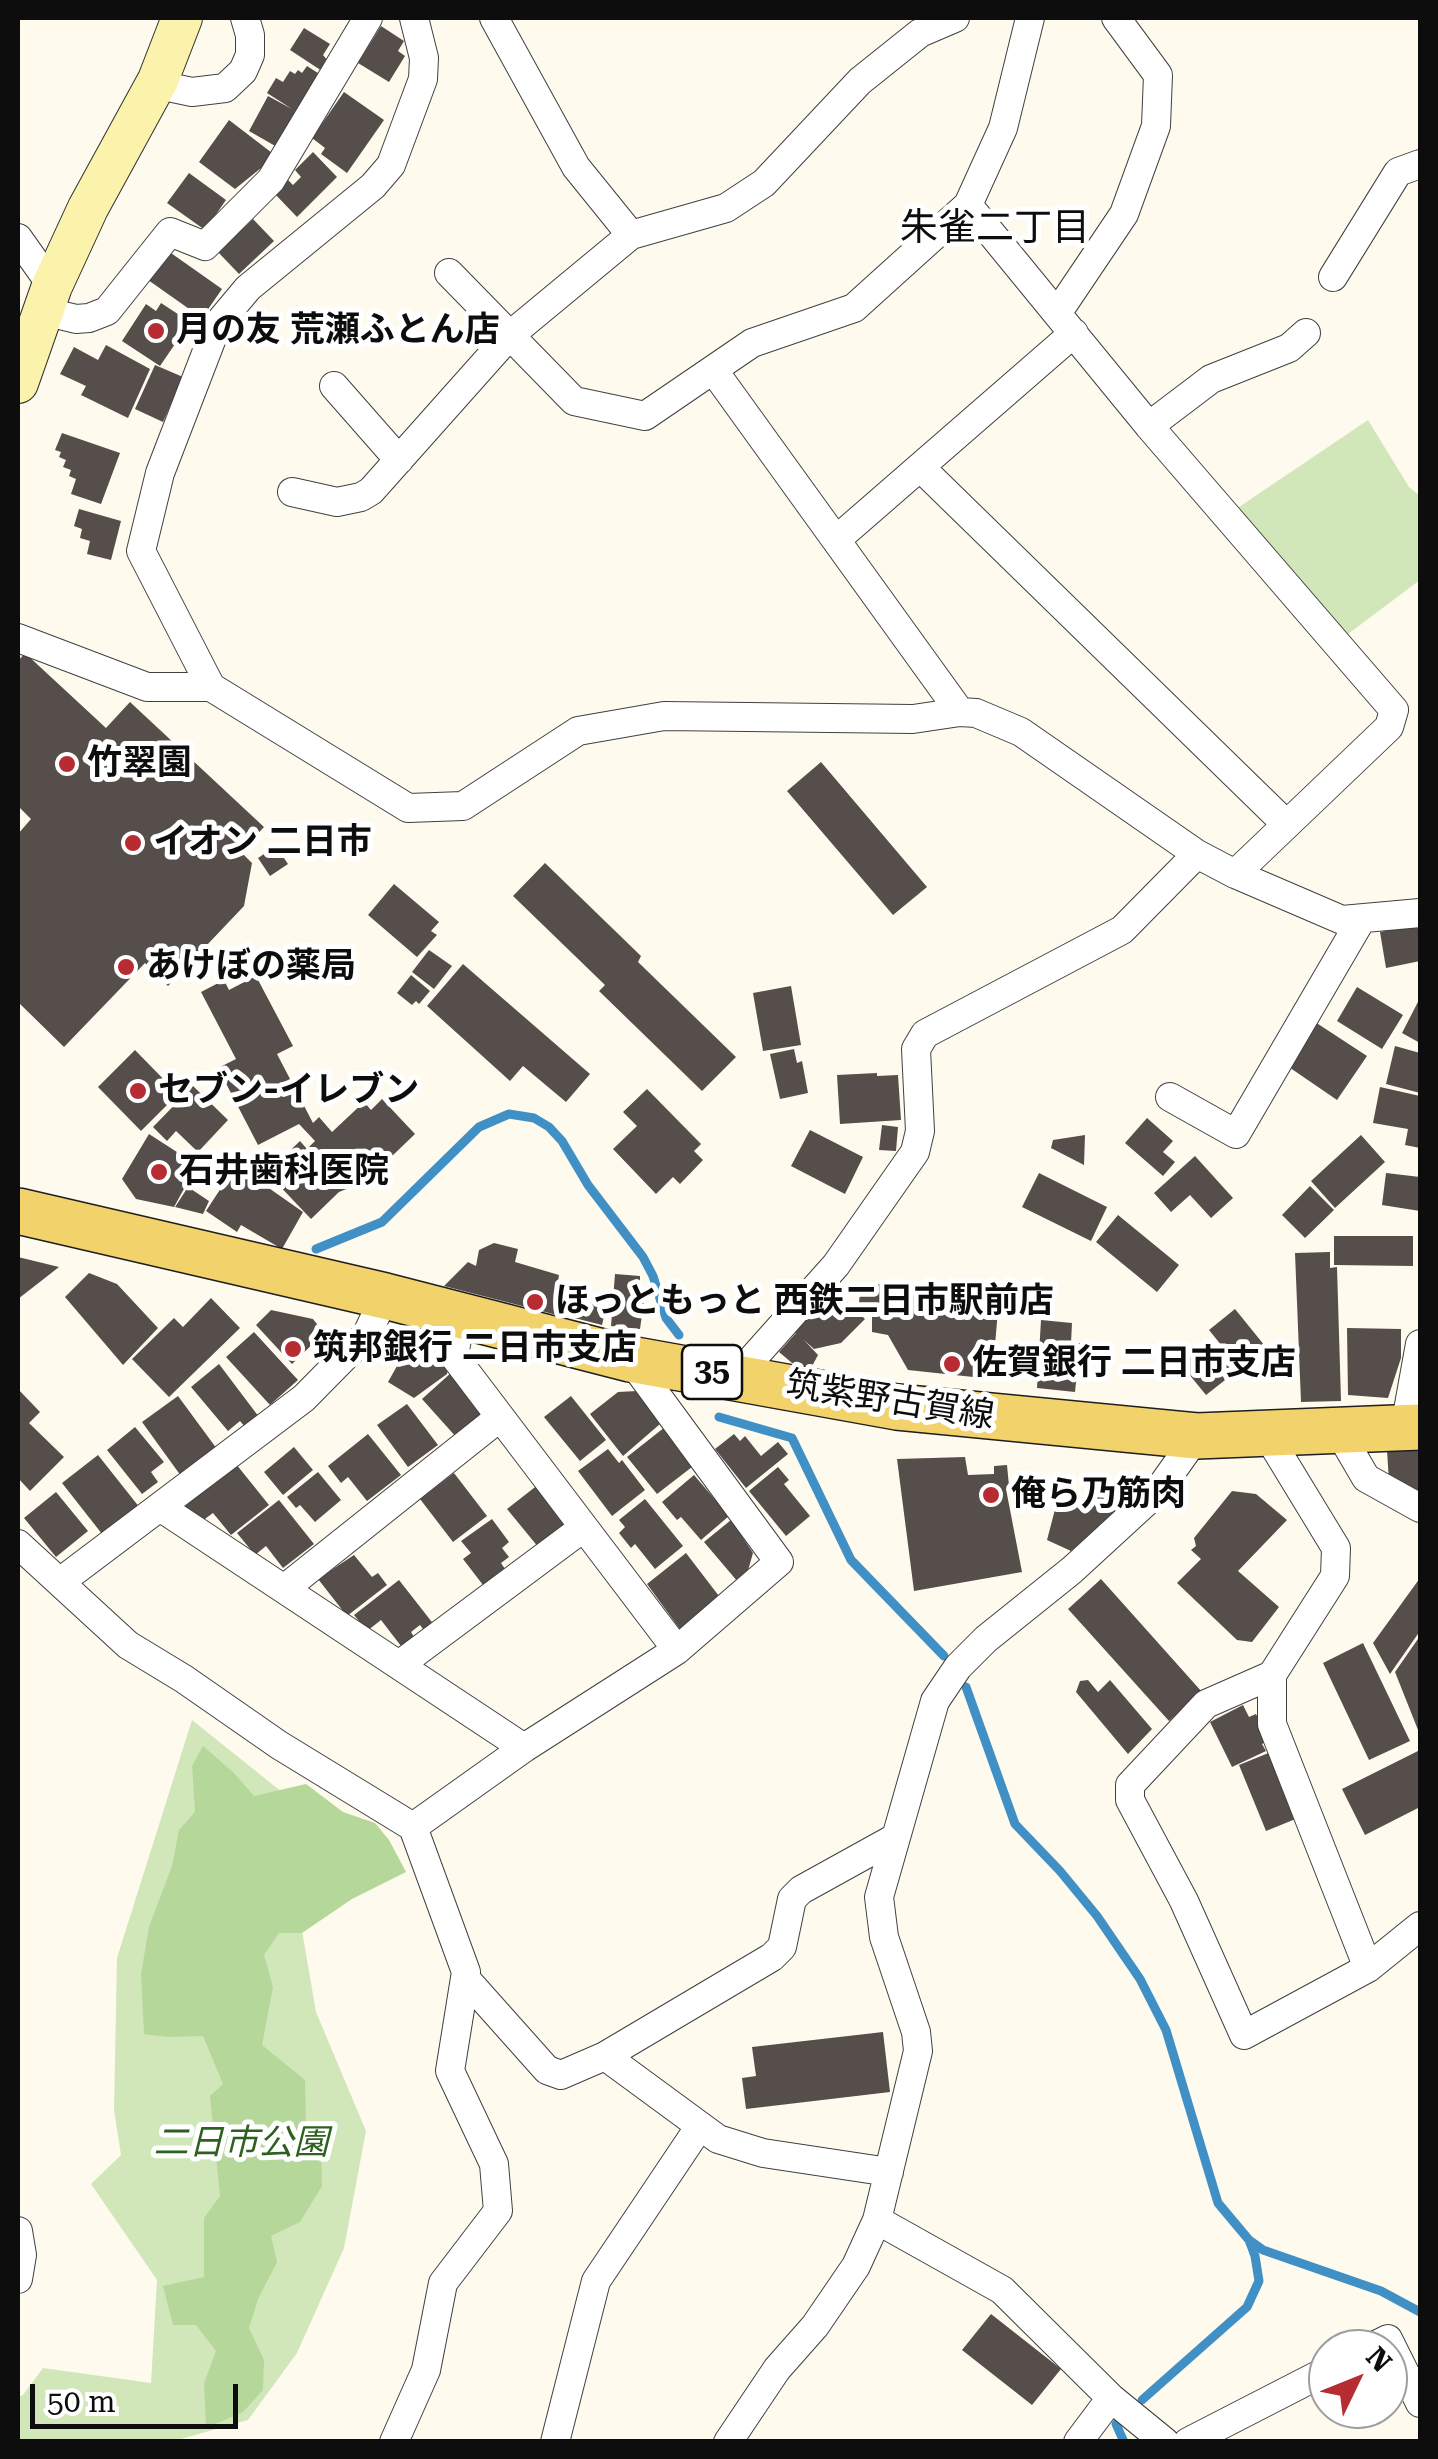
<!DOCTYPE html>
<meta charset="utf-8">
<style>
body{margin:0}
#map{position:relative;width:1438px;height:2459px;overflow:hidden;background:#fefbee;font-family:"Roboto Serif",serif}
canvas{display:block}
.frame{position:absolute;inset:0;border:20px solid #0d0d0d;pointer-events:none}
.north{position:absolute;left:1308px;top:2329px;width:100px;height:100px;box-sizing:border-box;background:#fff;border:2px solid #9e9e9e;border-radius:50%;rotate:47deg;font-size:28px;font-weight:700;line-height:40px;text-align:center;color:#0d0d0d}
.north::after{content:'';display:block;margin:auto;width:35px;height:45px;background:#b62c32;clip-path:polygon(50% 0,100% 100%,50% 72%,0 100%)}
.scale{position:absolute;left:30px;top:2384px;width:208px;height:45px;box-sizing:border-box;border:5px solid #0d0d0d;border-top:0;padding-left:12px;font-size:30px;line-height:35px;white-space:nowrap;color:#0d0d0d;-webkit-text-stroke:8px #fff;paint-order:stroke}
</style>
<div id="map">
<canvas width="1438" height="2459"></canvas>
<div class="frame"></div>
<div class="north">N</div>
<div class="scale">50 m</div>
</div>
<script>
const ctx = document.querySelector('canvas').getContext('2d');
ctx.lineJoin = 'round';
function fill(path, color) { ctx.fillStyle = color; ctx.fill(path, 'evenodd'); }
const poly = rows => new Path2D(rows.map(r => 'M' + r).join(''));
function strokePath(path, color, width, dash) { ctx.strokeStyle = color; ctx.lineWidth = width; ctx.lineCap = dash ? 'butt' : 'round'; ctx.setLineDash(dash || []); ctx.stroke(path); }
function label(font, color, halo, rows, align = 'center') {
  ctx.font = font + ' "Roboto Serif","Noto Sans JP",serif'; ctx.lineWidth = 10; ctx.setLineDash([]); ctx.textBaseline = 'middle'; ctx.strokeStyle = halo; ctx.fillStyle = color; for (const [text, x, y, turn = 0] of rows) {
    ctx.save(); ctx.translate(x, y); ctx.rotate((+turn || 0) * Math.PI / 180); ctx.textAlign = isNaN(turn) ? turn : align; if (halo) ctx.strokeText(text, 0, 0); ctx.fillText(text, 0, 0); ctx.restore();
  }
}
fill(poly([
 [1368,420,1409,487,1420,496,1420,580,1344,637,1236,509],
 [192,1720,287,1796,296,1896,316,2012,366,2131,344,2248,297,2353,248,2420,174,2441,18,2442,18,2397,23,2395,43,2368,151,2383,157,2280,91,2184,121,2155,114,2110,117,1958]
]), '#d1e7b9');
fill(poly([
 [203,1746,234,1773,254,1796,306,1784,343,1812,375,1823,389,1840,406,1872,352,1899,302,1933,279,1933,264,1955,273,1987,262,2045,305,2080,306,2124,321,2141,322,2186,300,2222,271,2236,277,2262,258,2299,249,2328,264,2360,263,2390,243,2412,206,2428,204,2383,216,2351,196,2325,173,2325,163,2286,204,2277,204,2218,220,2196,210,2096,223,2084,203,2036,168,2037,144,2034,141,1974,149,1927,172,1866,179,1830,195,1812,192,1766]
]), '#b5d79a');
strokePath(poly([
 [316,1249,382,1222,479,1127,509,1114,534,1118,549,1127,562,1141,588,1185,643,1257,653,1276,666,1318,679,1335],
 [719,1417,792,1438,851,1560,944,1656],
 [966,1687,1015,1824,1060,1871,1097,1916,1140,1979,1166,2030,1218,2203,1249,2240,1263,2250,1381,2291,1420,2312],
 [1142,2400,1247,2307,1259,2281,1255,2256,1249,2240],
 [1116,2424,1124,2442]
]), '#4090c6', 9);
fill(poly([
 [381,26,404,41,398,51,405,56,389,82,358,63],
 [304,28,330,44,323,55,328,61,322,71,290,50],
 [307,66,321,75,277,147,249,131,268,96,292,109,267,93,276,78,283,82,290,71,295,74,298,70,302,73],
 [344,92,384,120,347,173,321,154,325,148,312,138],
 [229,120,276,156,235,189,199,162],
 [313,152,337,177,297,217,274,193,288,180,293,185,301,177,295,170],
 [189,173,226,200,205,230,167,203],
 [253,219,274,241,239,274,218,252],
 [161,246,222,289,202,318,141,275],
 [161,303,190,322,160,366,122,341,146,304,156,311],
 [106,345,150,369,128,418,81,395,86,386,60,374,74,347,98,360],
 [155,365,183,377,163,422,135,409],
 [62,433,120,453,101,504,71,494,76,479,69,476,71,470,63,467,66,460,59,457,61,452,55,450],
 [79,509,121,521,111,560,87,554,90,541,80,538,82,529,74,526],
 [25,653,106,728,130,702,264,827,241,852,252,863,244,906,168,986,145,963,64,1047,18,1002,18,834,31,819,18,806,18,661],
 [821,762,927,887,893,915,787,791],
 [276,846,288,864,270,876,258,858],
 [545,863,641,956,638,962,736,1057,702,1091,599,991,605,985,513,896],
 [394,884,439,922,431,931,437,935,417,957,368,915],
 [1420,924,1420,961,1386,968,1380,932],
 [429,950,452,966,434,989,412,972],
 [463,964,590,1074,566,1102,523,1066,510,1081,427,1006],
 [411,975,430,991,419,1004,416,1001,412,1005,397,993],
 [256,976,293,1046,277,1054,313,1123,319,1117,332,1132,364,1102,371,1110,382,1099,415,1134,366,1181,339,1192,311,1219,273,1179,281,1171,275,1165,300,1141,307,1149,315,1141,299,1124,258,1145,218,1068,236,1059,201,992,224,980,229,990],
 [791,986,801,1045,763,1051,753,993],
 [1357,987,1403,1015,1382,1049,1337,1021],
 [1420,998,1420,1043,1402,1033],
 [1312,1020,1367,1056,1337,1100,1283,1063],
 [1395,1046,1420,1053,1420,1093,1386,1084],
 [794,1049,797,1063,802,1061,808,1093,780,1099,770,1054],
 [135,1050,178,1094,141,1131,98,1087],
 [877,1073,877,1076,898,1075,901,1120,840,1124,837,1075],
 [193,1086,228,1120,198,1152,176,1131,167,1141,153,1127],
 [1380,1087,1420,1096,1420,1148,1405,1145,1408,1129,1373,1123],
 [647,1089,701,1144,694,1151,703,1160,680,1184,673,1177,656,1194,613,1149,637,1126,623,1112],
 [1147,1118,1173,1141,1163,1152,1175,1162,1163,1176,1125,1143],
 [882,1125,898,1127,896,1151,879,1150],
 [810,1130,863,1157,845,1194,791,1166],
 [149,1134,197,1165,174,1207,136,1199,122,1179],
 [1085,1135,1084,1165,1051,1148,1053,1140],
 [1361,1135,1385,1162,1335,1208,1311,1181],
 [1195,1156,1233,1198,1211,1218,1190,1195,1171,1212,1154,1193],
 [236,1165,303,1212,282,1249,241,1225,237,1232,206,1211],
 [1039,1173,1107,1207,1091,1241,1022,1207],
 [1386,1173,1420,1177,1420,1211,1382,1205],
 [1310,1186,1334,1210,1305,1238,1282,1215],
 [188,1187,209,1201,203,1214,175,1207],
 [1118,1215,1179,1265,1157,1292,1096,1242],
 [1334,1236,1413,1236,1413,1266,1334,1265],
 [494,1243,518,1249,515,1262,559,1275,558,1281,563,1283,557,1315,444,1286,468,1262,476,1266,479,1250],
 [1330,1252,1330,1268,1337,1267,1341,1401,1301,1402,1295,1253],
 [18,1257,59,1267,18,1299],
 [89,1273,117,1284,158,1328,123,1365,65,1297],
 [615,1274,640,1276,640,1292,645,1293,640,1329,611,1326],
 [861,1282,999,1299,992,1379,908,1370,888,1335,872,1332,872,1315,859,1303],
 [565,1284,581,1301,606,1308,602,1325,559,1314],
 [840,1295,865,1319,841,1343,814,1349,804,1340,818,1355,810,1370,798,1368,779,1352,796,1333,793,1331,811,1313,816,1316],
 [211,1298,240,1328,169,1397,132,1359,174,1318,183,1327],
 [1235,1309,1269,1351,1253,1364,1257,1369,1247,1377,1209,1330],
 [271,1310,313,1319,324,1333,292,1364,256,1325],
 [1041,1320,1072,1323,1071,1343,1080,1343,1075,1392,1037,1388],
 [1347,1328,1401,1329,1401,1358,1388,1398,1348,1395],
 [254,1332,298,1380,270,1405,226,1357],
 [1206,1340,1234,1373,1206,1395,1179,1362],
 [410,1343,449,1364,447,1374,414,1398,388,1382],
 [219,1364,259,1417,246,1428,240,1421,228,1431,191,1387],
 [452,1372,487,1411,457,1438,422,1399],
 [18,1389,40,1412,29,1423,64,1457,30,1491,18,1478],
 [637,1391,660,1424,623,1456,590,1414,618,1392],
 [178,1396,217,1449,181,1476,142,1422],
 [571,1396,606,1440,580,1461,544,1417],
 [407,1404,438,1445,408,1467,377,1425],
 [135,1427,164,1462,151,1472,158,1482,142,1494,107,1450],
 [665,1427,692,1467,657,1494,627,1457],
 [368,1434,401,1475,367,1501,348,1477,341,1483,328,1466],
 [734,1434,740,1441,745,1436,761,1456,778,1442,788,1454,746,1488,715,1449],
 [294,1447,313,1470,283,1495,264,1472],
 [608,1449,619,1463,622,1460,645,1490,612,1516,578,1471],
 [1420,1449,1420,1498,1389,1482,1387,1450],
 [98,1455,140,1508,106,1539,62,1483],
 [965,1457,968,1475,994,1474,994,1466,1007,1465,1009,1486,1006,1489,1022,1572,914,1591,897,1459],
 [236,1464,269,1505,231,1535,213,1513,198,1524,183,1505],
 [778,1467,789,1480,784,1484,810,1516,786,1536,749,1491],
 [318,1472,341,1500,315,1522,300,1505,296,1508,287,1497],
 [454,1473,487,1516,453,1542,420,1499],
 [694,1475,729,1516,701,1540,681,1517,677,1520,662,1502],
 [539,1484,566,1518,565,1528,539,1548,507,1509],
 [1232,1491,1256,1494,1287,1520,1238,1571,1279,1607,1252,1642,1237,1640,1177,1583,1201,1559,1191,1550,1196,1546,1194,1538],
 [56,1492,88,1531,56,1557,24,1518],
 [1104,1492,1119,1510,1071,1551,1047,1540,1058,1498,1084,1507],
 [645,1499,683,1546,655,1569,635,1544,631,1548,619,1533,625,1527,619,1520],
 [279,1500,314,1544,283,1568,266,1546,255,1555,237,1533],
 [492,1519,509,1542,502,1548,509,1557,501,1563,505,1569,483,1585,463,1559,471,1553,461,1541],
 [731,1520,753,1553,747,1574,738,1582,704,1542],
 [686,1553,722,1600,682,1632,647,1584],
 [354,1555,372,1577,378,1573,387,1585,347,1616,318,1579],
 [1420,1578,1420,1631,1390,1674,1373,1643],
 [1101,1579,1202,1692,1169,1721,1068,1609],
 [399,1580,435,1626,426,1633,420,1625,411,1632,414,1637,401,1646,381,1620,367,1631,354,1615],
 [1420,1636,1420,1735,1395,1672],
 [1363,1643,1410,1741,1369,1760,1323,1663],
 [1088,1680,1098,1692,1110,1680,1152,1729,1128,1754,1076,1692,1080,1681],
 [1243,1705,1249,1717,1256,1714,1269,1740,1262,1744,1266,1751,1232,1767,1210,1722],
 [1418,1751,1420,1807,1365,1835,1342,1789],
 [1271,1752,1298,1818,1266,1831,1239,1765],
 [883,2032,890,2092,746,2109,742,2078,756,2076,752,2047],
 [991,2314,1061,2369,1032,2405,962,2350]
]), '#554e4a');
const minor = poly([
 [414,18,424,58,423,79,391,165,373,186,248,288,217,325,160,473,141,551,211,687,408,808,463,806,578,731,664,716,913,719,960,712,976,713,1021,732,1197,854,1235,874,1342,920,1420,913],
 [494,18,576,167,631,235],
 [158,80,173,88,192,92,225,88,243,71,250,55,250,35,245,18],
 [968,205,1149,426,1394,710,1389,727,1235,874],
 [18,238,52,286],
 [449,273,574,401,645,416,752,343,854,308,968,205,1003,128,1030,18],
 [1333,277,1398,172,1420,164],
 [44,311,76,319,89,318,107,311,170,232,205,246,271,180,368,18],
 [1058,312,1124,214,1156,126,1158,75,1116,18],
 [714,371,960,712],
 [334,386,399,460],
 [1149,426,1211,379,1289,348,1306,333],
 [920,467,1286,824],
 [292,492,337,502,361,497,371,491,509,336,631,235,726,208,764,183,860,81,920,33,955,18],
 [836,540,1074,333],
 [18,638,147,687,211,687],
 [1170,1097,1236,1134,1361,920],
 [461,1316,454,1356,677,1650],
 [737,1376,836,1265,915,1152,920,1131,916,1049,925,1034,1122,930,1197,854],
 [1405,1427,1420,1344],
 [1338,1430,1366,1478,1420,1508],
 [1266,1433,1336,1548,1335,1576,1272,1675,1206,1704,1130,1785,1130,1800,1184,1901,1244,2035,1368,1968,1420,1926],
 [160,1507,524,1748],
 [18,1544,128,1645,184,1679,279,1745,413,1827,466,1972,465,1978,547,2070,561,2075,605,2056,718,2139,763,2153,889,2172],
 [60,1582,304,1398,367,1334,385,1296],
 [284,1589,500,1417],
 [399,1665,583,1528],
 [1272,1675,1272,1724,1368,1968],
 [413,1827,524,1748,677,1650,779,1562,630,1359],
 [605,2056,772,1957,782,1947,792,1899,801,1890,895,1838],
 [877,2220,1002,2290,1111,2398,1165,2442],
 [18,2231,22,2255,18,2279],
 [1368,2349,1388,2339,1420,2403],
 [394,2442,426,2370,443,2283,498,2211,494,2164,450,2071,465,1978],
 [555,2442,596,2281,700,2126],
 [728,2442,777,2369,815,2326,856,2266,877,2220,918,2051,916,2032,884,1937,879,1897,935,1701,958,1667,986,1639,1072,1570,1158,1491,1197,1436],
 [1078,2442,1111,2398],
 [1188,2442,1328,2370]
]);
const secondary = poly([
 [18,383,52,286,88,208,158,80,182,18]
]);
const primary = poly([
 [18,1211,385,1296,630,1359,897,1407,1197,1436,1420,1427]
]);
strokePath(minor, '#404040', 30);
strokePath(secondary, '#2f2f2f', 42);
strokePath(primary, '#1e1e1e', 48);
strokePath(minor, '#fff', 28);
strokePath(secondary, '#fbf3ac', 40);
strokePath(primary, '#f1d26b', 45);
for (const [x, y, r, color] of [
 [156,331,10,"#b62c32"],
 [67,764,10,"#b62c32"],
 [133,843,10,"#b62c32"],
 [126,967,10,"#b62c32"],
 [138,1091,10,"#b62c32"],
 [159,1172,10,"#b62c32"],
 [535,1302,10,"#b62c32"],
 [293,1349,10,"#b62c32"],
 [952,1364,10,"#b62c32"],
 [991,1495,10,"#b62c32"]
]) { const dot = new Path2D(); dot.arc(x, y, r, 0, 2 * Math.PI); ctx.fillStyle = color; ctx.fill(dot); strokePath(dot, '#fff', 4); }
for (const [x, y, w] of [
 [712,1372,60]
]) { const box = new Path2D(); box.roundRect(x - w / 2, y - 27, w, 54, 8); ctx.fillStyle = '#fff'; ctx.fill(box); strokePath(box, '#0d0d0d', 2.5); }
label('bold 32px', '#0d0d0d', null, [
 ["35",712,1372]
]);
label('bold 35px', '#0d0d0d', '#fff', [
 ["月の友 荒瀬ふとん店",176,331],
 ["竹翠園",87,764],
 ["イオン 二日市",153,843],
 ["あけぼの薬局",146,967],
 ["セブン-イレブン",158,1091],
 ["石井歯科医院",179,1172],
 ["ほっともっと 西鉄二日市駅前店",555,1302],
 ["筑邦銀行 二日市支店",313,1349],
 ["佐賀銀行 二日市支店",972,1364],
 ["俺ら乃筋肉",1011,1495]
], 'left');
label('35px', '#0d0d0d', '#fff', [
 ["筑紫野古賀線",890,1401,9]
]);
label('italic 35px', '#2e6121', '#fff', [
 ["二日市公園",241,2144]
]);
label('38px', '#0d0d0d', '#fff', [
 ["朱雀二丁目",995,229]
]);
</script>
